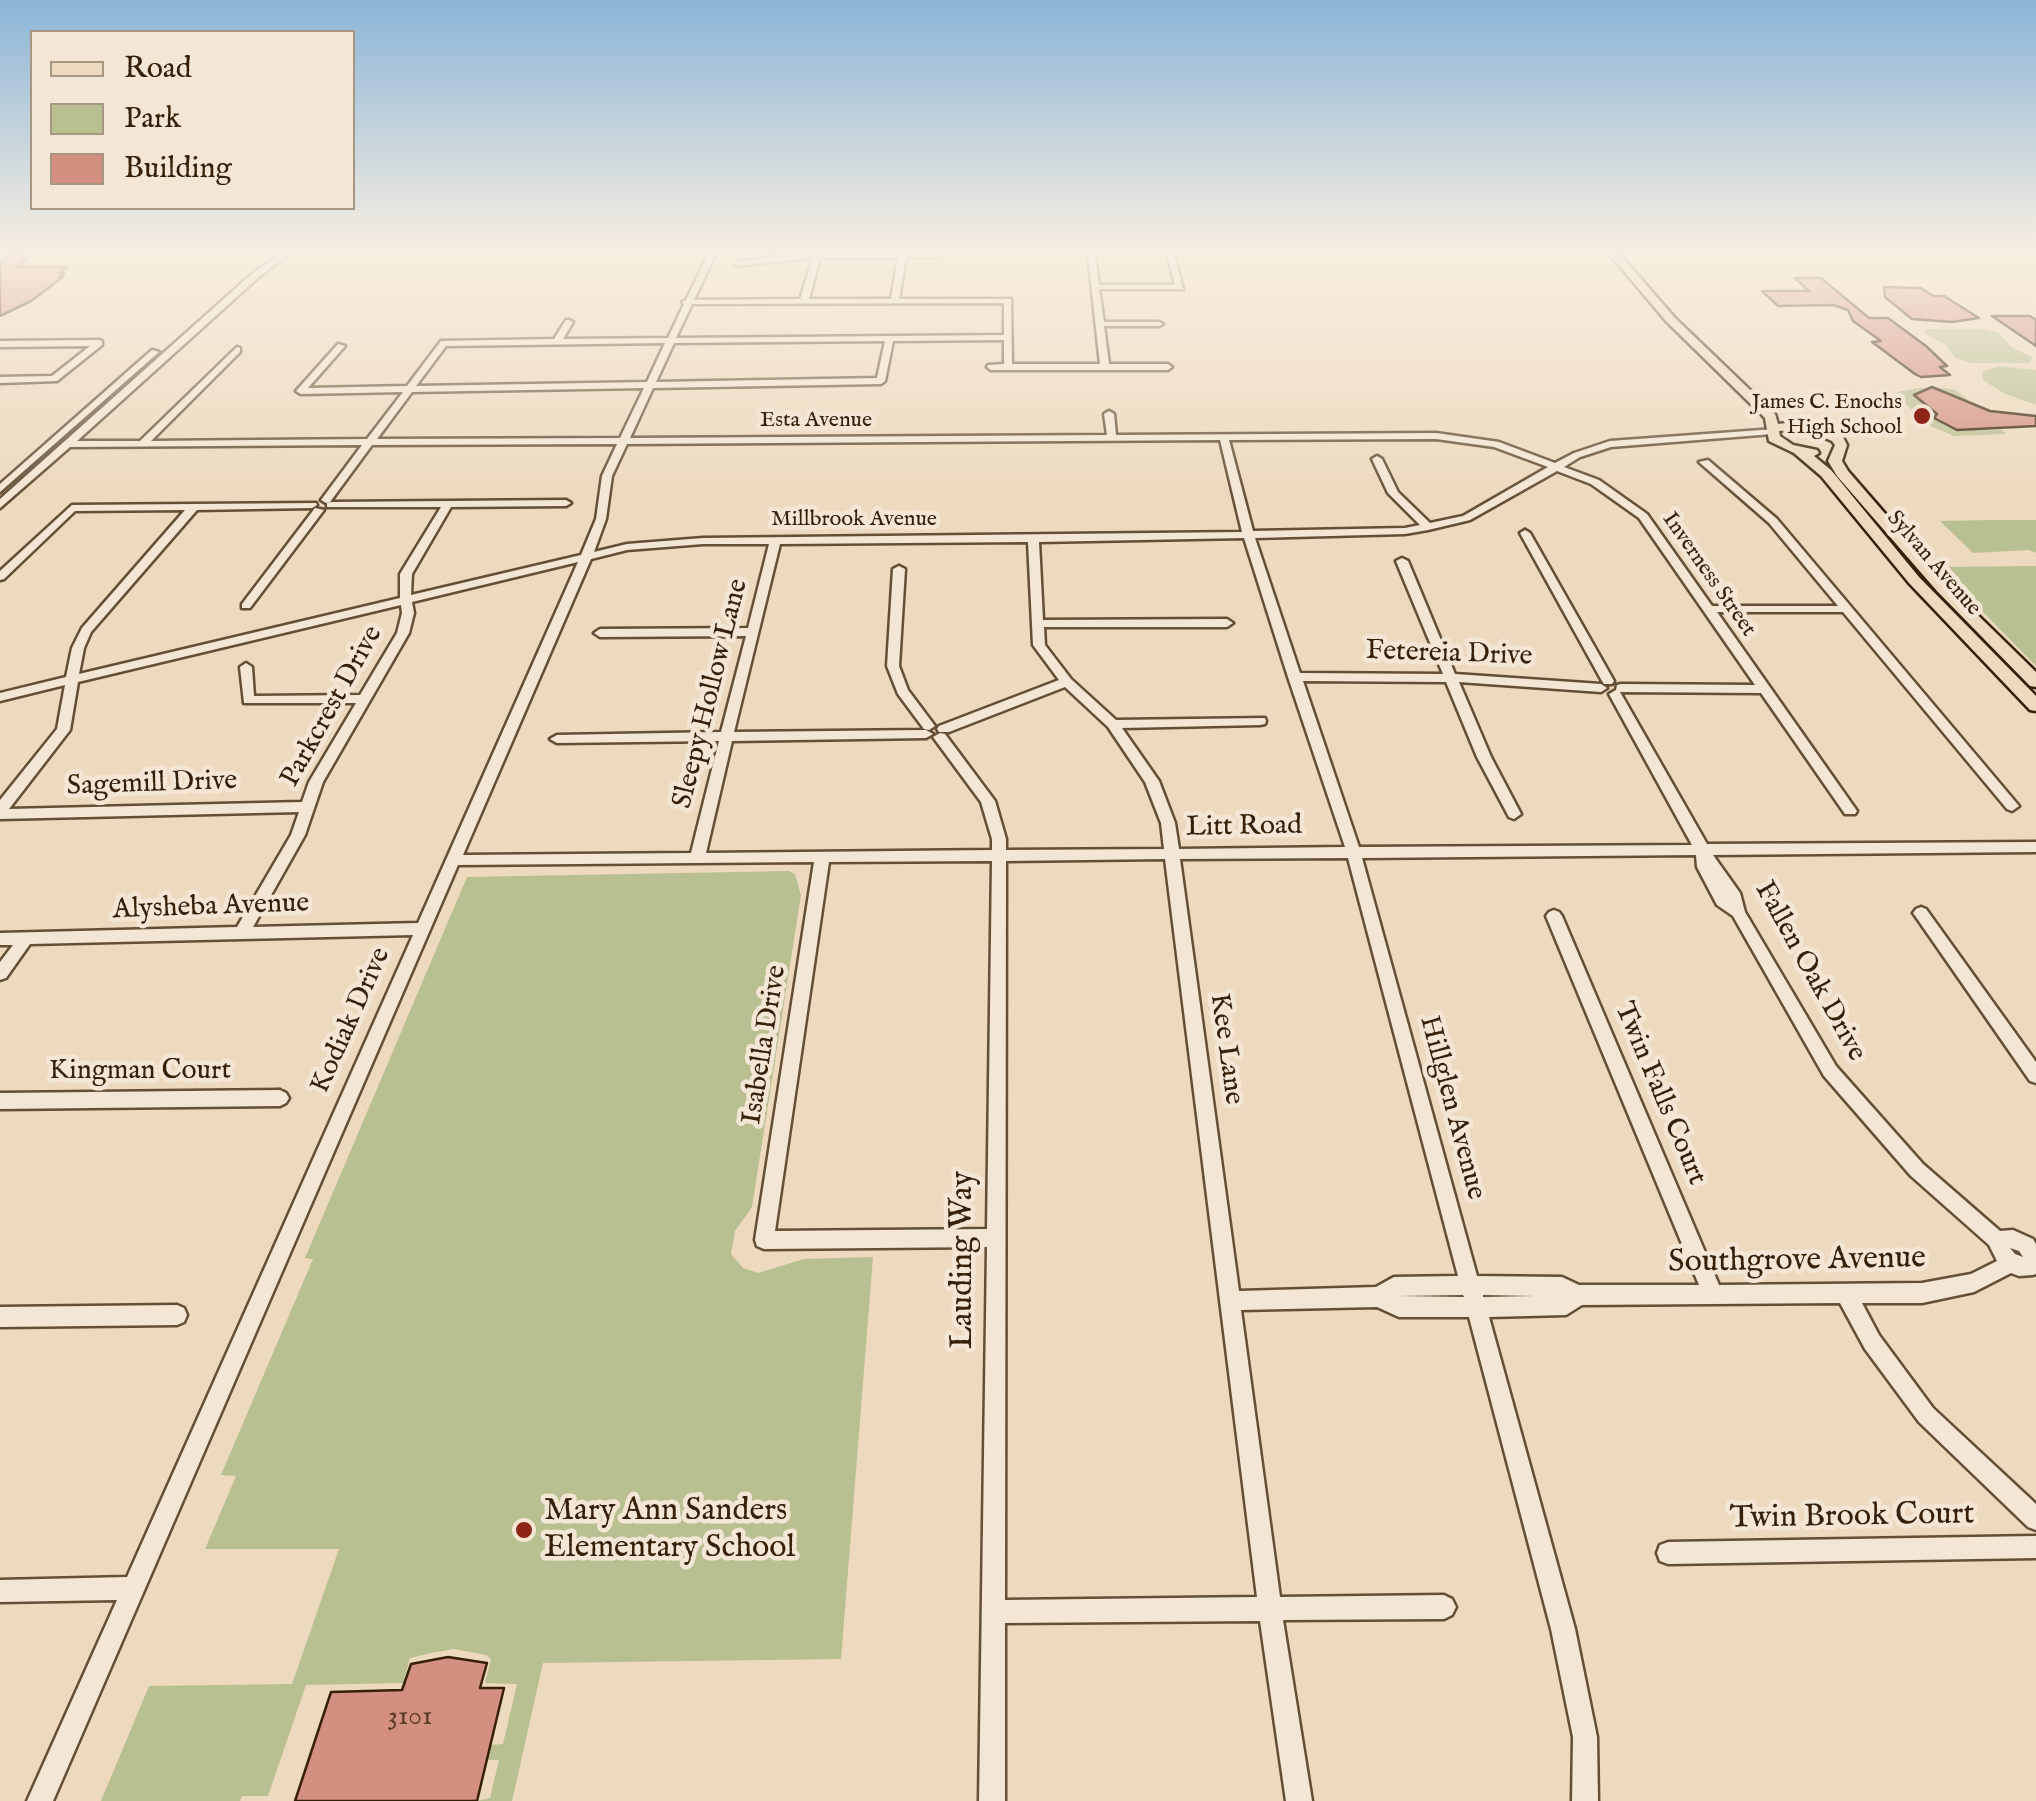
<!DOCTYPE html>
<style>
body{margin:0}
#map{position:relative;width:2036px;height:1801px;overflow:hidden;background:#edd9bd;font-family:"IM FELL English",serif}
canvas{display:block}
.legend{position:absolute;left:30px;top:30px;width:325px;height:180px;box-sizing:border-box;background:#f3e6d4;border:2px solid #a79782;margin:0;padding:12px 18px;list-style:none;font-size:30px;color:#362108}
.legend li{display:flex;align-items:center;gap:20px;height:50px}
.legend b{width:50px;border:2px solid #a79782}
</style>
<div id="map">
<canvas width="2036" height="1801"></canvas>
<ul class="legend">
<li><b style="height:12px;background:#edd9bd"></b>Road</li>
<li><b style="height:28px;background:#b8bf91"></b>Park</li>
<li><b style="height:28px;background:#d38f80"></b>Building</li>
</ul>
</div>
<script>
const ctx = document.querySelector('canvas').getContext('2d');
ctx.lineJoin = 'round';
function fill(path, color) { ctx.fillStyle = color; ctx.fill(path, 'evenodd'); }
const poly = rows => new Path2D(rows.map(r => 'M' + r).join(''));
function strokePath(path, color, width, dash) { ctx.strokeStyle = color; ctx.lineWidth = width; ctx.lineCap = dash ? 'butt' : 'round'; ctx.setLineDash(dash || []); ctx.stroke(path); }
function label(font, color, halo, rows, align = 'center') {
  ctx.font = font + ' "IM FELL English",serif'; ctx.lineWidth = 9; ctx.setLineDash([]); ctx.textBaseline = 'middle'; ctx.strokeStyle = halo; ctx.fillStyle = color; for (const [text, x, y, turn = 0] of rows) {
    ctx.save(); ctx.translate(x, y); ctx.rotate((+turn || 0) * Math.PI / 180); ctx.textAlign = isNaN(turn) ? turn : align; if (halo) ctx.strokeText(text, 0, 0); ctx.fillText(text, 0, 0); ctx.restore();
  }
}
fill(poly([
 [1928,329,1982,329,1999,333,2010,346,2033,358,2029,363,1972,363,1955,358,1946,345,1924,333],
 [1998,366,2036,370,2036,405,2003,393,1983,380,1982,372],
 [1919,388,1944,388,1956,390,1970,401,1936,389,1915,395,1937,414,1935,417,1956,430,2002,430,2006,434,1954,436,1930,426,1897,397,1897,392],
 [1990,520,2036,520,2036,553,2029,550,1973,553,1940,521],
 [2036,566,2036,666,1939,567],
 [789,871,795,874,801,895,752,1207,735,1231,731,1254,743,1268,758,1273,804,1259,873,1257,841,1659,543,1663,512,1801,477,1801,490,1798,499,1760,487,1760,490,1745,503,1744,517,1684,485,1683,491,1659,486,1655,454,1649,431,1653,410,1658,403,1683,306,1685,268,1796,242,1796,240,1801,101,1801,149,1686,292,1684,339,1549,205,1549,236,1476,221,1475,313,1259,305,1258,467,877]
]), '#b8bf91');
const building = poly([
 [22,249,42,249,16,267,68,267,59,273,64,273,59,277,63,277,31,301,0,316,0,263,22,249],
 [1795,278,1821,278,1869,318,1888,318,1926,346,1947,366,1940,367,1950,375,1921,377,1915,374,1872,342,1881,341,1853,321,1848,310,1833,305,1778,306,1762,291,1809,291,1795,278],
 [1884,287,1921,288,1933,296,1944,296,1979,318,1952,322,1912,319,1885,297,1884,287],
 [1992,316,2030,316,2036,320,2036,346,1992,316],
 [1932,387,1990,411,2036,416,2036,426,1957,430,1934,418,1937,414,1914,395,1932,387],
 [448,1657,487,1663,480,1688,504,1688,477,1801,295,1801,331,1692,402,1690,411,1664,448,1657]
]);
fill(building, '#d38f80');
strokePath(building, '#362108', 2.5);
const minor = poly([
 [288,249,296,249,260,276,77,441,140,441,237,347,240,348,240,352,151,441,367,439,403,392,301,394,296,391,338,344,345,346,308,388,407,386,441,341,554,339,566,320,569,320,573,322,563,339,668,338,684,304,682,302,686,300,711,249,718,249,694,300,800,299,813,258,735,266,738,262,792,254,940,253,937,257,906,257,899,299,1011,299,1012,364,1100,364,1088,255,1048,255,1045,251,1146,251,1143,255,1095,255,1099,285,1175,285,1166,249,1173,249,1183,289,1099,289,1104,322,1159,322,1163,324,1159,326,1104,326,1109,364,1168,364,1172,367,1168,370,991,370,987,367,988,365,1004,364,1004,340,893,341,885,381,881,384,653,388,630,438,1107,435,1104,414,1109,411,1114,414,1116,435,1436,433,1499,442,1555,463,1574,453,1610,441,1775,429,1775,433,1772,434,1611,447,1580,457,1564,467,1599,480,1647,514,1712,606,1838,606,1769,523,1699,462,1708,460,1777,519,2019,806,2012,811,2007,809,1843,612,1717,612,1857,811,1855,814,1845,814,1761,693,1620,692,1707,844,2036,842,2036,852,1713,855,1740,893,1745,912,1836,1066,1923,1164,2000,1231,2013,1230,2033,1239,2036,1244,2036,1274,2033,1275,2019,1276,2011,1273,1974,1292,1922,1303,1862,1303,1879,1335,1933,1408,2036,1504,2036,1530,2028,1527,1919,1422,1865,1349,1840,1303,1582,1305,1566,1315,1489,1317,1575,1629,1597,1737,1598,1801,1572,1801,1573,1737,1551,1629,1469,1317,1399,1317,1377,1307,1241,1310,1280,1597,1444,1595,1452,1599,1456,1607,1452,1615,1444,1619,1283,1620,1312,1801,1286,1801,1260,1621,1005,1623,1005,1801,979,1801,987,1247,764,1249,757,1246,755,1240,814,862,458,865,53,1801,27,1801,117,1600,0,1602,0,1580,127,1577,413,935,30,944,6,978,0,980,0,962,13,945,0,945,0,933,237,927,291,835,299,812,0,819,0,800,57,729,65,685,0,701,0,693,66,677,72,648,82,628,185,510,75,511,4,579,0,580,0,571,72,505,316,503,317,505,312,508,197,510,91,632,84,648,79,674,400,598,400,574,441,507,327,507,327,503,331,502,566,500,571,503,566,506,451,507,412,574,411,595,581,555,596,519,602,476,617,444,372,445,330,502,326,503,321,500,362,445,70,447,0,508,0,499,254,272,288,249],
 [820,258,898,258,891,299,809,299,820,258],
 [1004,303,1004,335,676,338,692,304,1004,303],
 [885,341,877,378,656,382,674,343,885,341],
 [665,343,647,382,416,386,446,346,665,343],
 [644,388,620,438,377,439,412,392,644,388],
 [1436,439,1494,447,1548,467,1463,516,1430,523,1398,492,1382,459,1377,456,1372,459,1388,493,1420,525,1405,528,1253,531,1229,440,1436,439],
 [1220,440,1242,532,703,538,627,544,594,552,606,519,612,476,627,444,1220,440],
 [1557,471,1591,484,1639,518,1755,685,1621,684,1617,685,1616,690,1609,694,1692,845,1359,847,1303,681,1446,682,1477,757,1509,817,1514,819,1521,814,1491,757,1459,682,1601,692,1607,688,1601,684,1455,674,1408,561,1402,558,1396,561,1443,674,1300,673,1255,538,1405,534,1428,530,1470,520,1557,471],
 [1244,538,1288,677,1345,847,1179,849,1175,823,1159,781,1122,728,1260,725,1265,724,1266,721,1265,718,1116,720,1071,679,1045,645,1044,627,1227,627,1233,623,1227,619,1043,620,1039,542,1244,538],
 [1028,542,1033,645,1059,680,939,726,937,729,939,732,949,732,1065,687,1108,727,1145,782,1161,823,1164,849,1006,850,1006,839,995,801,945,734,940,733,933,737,981,802,992,839,992,850,706,853,732,741,926,738,933,734,926,730,734,732,780,544,1028,542],
 [703,544,769,544,748,628,600,629,594,633,600,637,746,636,721,732,557,735,550,739,557,743,719,741,691,853,463,855,591,559,627,550,703,544],
 [578,562,418,923,253,927,305,835,323,782,409,633,414,613,412,602,578,562],
 [401,605,402,613,397,633,360,695,254,696,252,667,246,663,240,667,244,703,356,703,309,782,302,802,9,809,70,730,78,682,401,605],
 [1696,855,1697,867,1717,905,1733,916,1824,1076,1911,1176,1989,1245,1997,1261,1971,1274,1922,1283,1719,1285,1562,916,1559,912,1554,910,1549,912,1546,916,1699,1285,1579,1285,1562,1277,1477,1276,1362,858,1696,855],
 [1348,858,1458,1276,1394,1277,1376,1287,1239,1291,1180,859,1348,858],
 [1165,859,1257,1597,1005,1600,1006,861,1165,859],
 [992,861,987,1229,775,1231,829,862,992,861],
 [2010,1248,2019,1251,2023,1257,2015,1254,2010,1248],
 [1463,1295,1464,1297,1398,1296,1463,1295],
 [1483,1295,1535,1296,1483,1297,1483,1295],
 [99,340,102,341,102,345,57,381,0,383,0,377,52,376,90,346,0,347,0,341,99,340],
 [152,350,159,352,0,492,0,484,152,350],
 [315,508,324,510,250,608,242,608,242,604,315,508],
 [1525,530,1530,533,1614,681,1612,684,1604,684,1602,681,1520,533,1525,530],
 [899,566,905,569,899,666,908,690,935,726,929,730,924,729,898,694,887,666,893,569,899,566],
 [1921,907,1926,909,2036,1062,2036,1083,2030,1081,1916,917,1913,913,1916,909,1921,907],
 [280,1090,286,1093,289,1098,286,1103,280,1106,0,1109,0,1093,280,1090],
 [177,1305,184,1308,187,1315,184,1322,177,1325,0,1327,0,1307,177,1305],
 [2036,1536,2036,1558,1668,1564,1660,1561,1657,1553,1660,1545,1668,1542,2036,1536]
]);
const major = poly([
 [1605,249,1615,249,1674,317,1775,414,1778,424,1805,421,1842,435,1847,445,1842,461,1848,471,1947,585,2036,672,2036,687,2030,686,1937,591,1837,476,1828,461,1835,445,1832,441,1804,429,1779,431,1780,436,1793,445,1817,450,1819,453,1814,456,1831,470,1919,577,2036,696,2036,711,2030,710,1909,583,1821,476,1794,453,1769,441,1765,418,1666,321,1605,249]
]);
strokePath(minor, '#644f35', 5);
strokePath(major, '#362108', 5);
fill(minor, '#f3e6d4');
fill(major, '#edd9bd');
const sky = ctx.createLinearGradient(0, 0, 0, 501);
sky.addColorStop(0, '#8bb5d7');
sky.addColorStop(0.5, '#f7eee1');
sky.addColorStop(1, '#f7eee100');
ctx.fillStyle = sky;
ctx.fillRect(0, 0, 2036, 501);
for (const [x, y, r, color] of [
 [1922,416,10,"#8f2418"],
 [524,1530,10,"#8f2418"]
]) { const dot = new Path2D(); dot.arc(x, y, r, 0, 2 * Math.PI); ctx.fillStyle = color; ctx.fill(dot); strokePath(dot, '#f3e6d4', 4); }
label('22px', '#362108', '#f3e6d4', [
 ["James C. Enochs",1902,403],
 ["High School",1902,428]
], 'right');
label('22px', '#362108', '#f3e6d4', [
 ["Esta Avenue",816,421],
 ["Millbrook Avenue",854,520],
 ["Sylvan Avenue",1933,564,49],
 ["Inverness Street",1708,575,55]
]);
label('28px', '#362108', '#f3e6d4', [
 ["Fetereia Drive",1449,655,2],
 ["Sleepy Hollow Lane",712,694,-76],
 ["Parkcrest Drive",333,707,-61],
 ["Sagemill Drive",152,785,-2],
 ["Litt Road",1244,828,-1],
 ["Alysheba Avenue",211,908,-2],
 ["Fallen Oak Drive",1809,972,61],
 ["Kodiak Drive",352,1021,-66],
 ["Isabella Drive",766,1045,-81],
 ["Kee Lane",1225,1049,82],
 ["Kingman Court",140,1072],
 ["Twin Falls Court",1659,1094,67],
 ["Hillglen Avenue",1451,1108,75]
]);
label('28px', '#5d3c26', null, [
 ["3101",410,1718]
]);
label('32px', '#362108', '#f3e6d4', [
 ["Lauding Way",964,1260,-90],
 ["Southgrove Avenue",1797,1262,-1],
 ["Twin Brook Court",1852,1518,-1]
]);
label('32px', '#362108', '#f3e6d4', [
 ["Mary Ann Sanders",544,1512],
 ["Elementary School",544,1549]
], 'left');
</script>
